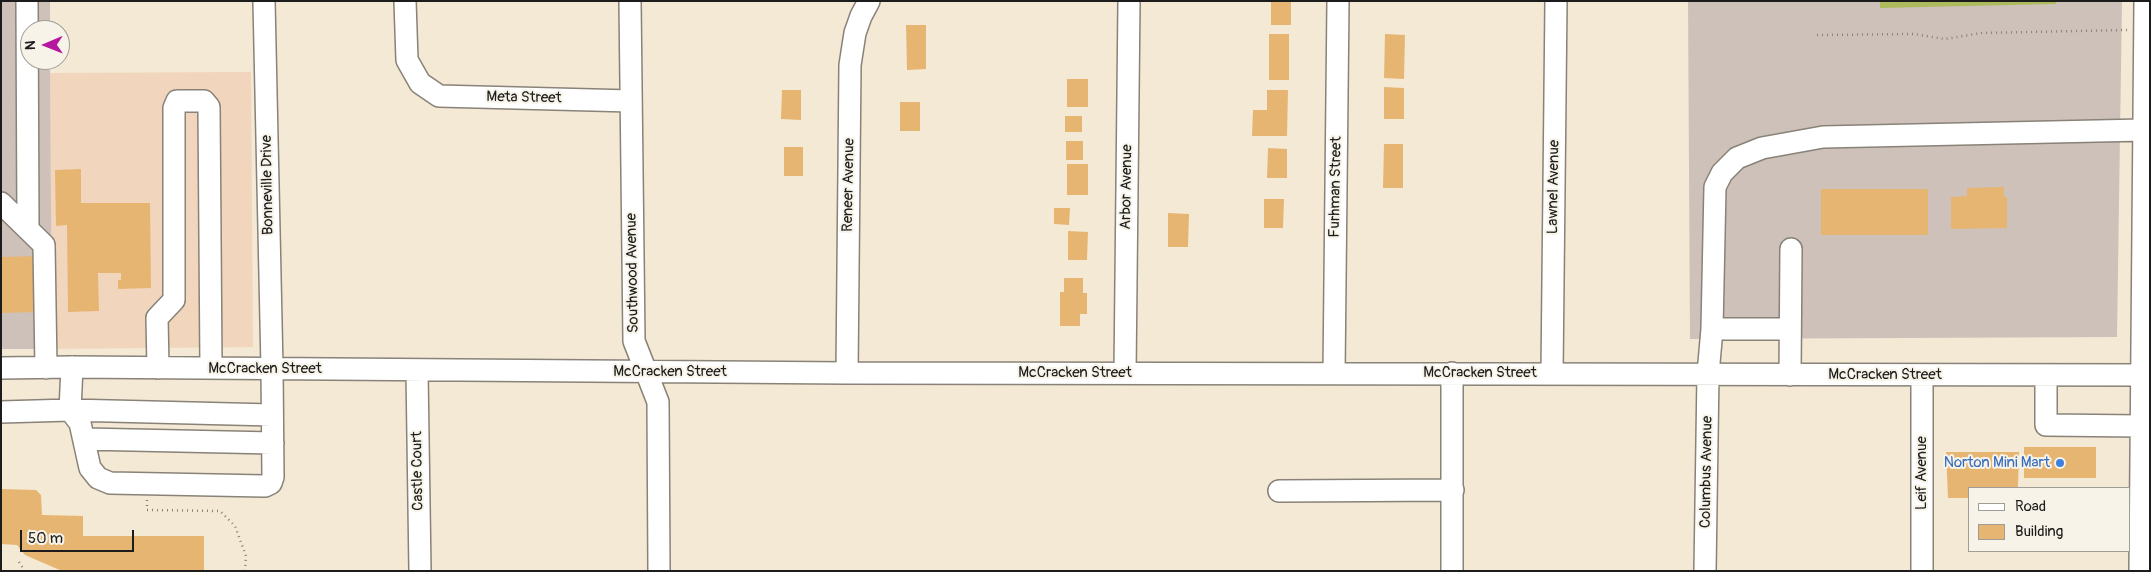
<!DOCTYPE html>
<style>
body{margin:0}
#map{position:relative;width:2151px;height:572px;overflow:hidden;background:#f4e9d4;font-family:Pangolin,sans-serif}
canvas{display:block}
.frame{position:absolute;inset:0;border:2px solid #1c1c1c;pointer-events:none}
.legend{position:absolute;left:1968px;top:487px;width:162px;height:65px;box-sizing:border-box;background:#f7f3e8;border:1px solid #9f9d96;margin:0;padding:6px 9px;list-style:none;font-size:15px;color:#1c1c1c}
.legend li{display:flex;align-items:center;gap:10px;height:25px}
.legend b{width:25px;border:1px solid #9f9d96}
.north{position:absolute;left:20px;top:20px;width:50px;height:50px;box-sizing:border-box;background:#f7f3e8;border:1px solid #9f9d96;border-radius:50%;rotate:269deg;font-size:14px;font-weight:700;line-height:20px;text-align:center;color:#1c1c1c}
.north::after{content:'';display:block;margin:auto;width:18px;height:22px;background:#b5179e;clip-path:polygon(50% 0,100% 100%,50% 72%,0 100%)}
.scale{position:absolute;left:20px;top:530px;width:114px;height:22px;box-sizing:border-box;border:2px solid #1c1c1c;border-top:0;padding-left:6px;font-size:15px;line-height:18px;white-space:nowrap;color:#1c1c1c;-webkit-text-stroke:4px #f7f3e8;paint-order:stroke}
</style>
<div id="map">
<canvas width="2151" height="572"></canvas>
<div class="frame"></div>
<ul class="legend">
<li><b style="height:6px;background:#fff"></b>Road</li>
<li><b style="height:14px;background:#e7b572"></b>Building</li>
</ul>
<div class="north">N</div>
<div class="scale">50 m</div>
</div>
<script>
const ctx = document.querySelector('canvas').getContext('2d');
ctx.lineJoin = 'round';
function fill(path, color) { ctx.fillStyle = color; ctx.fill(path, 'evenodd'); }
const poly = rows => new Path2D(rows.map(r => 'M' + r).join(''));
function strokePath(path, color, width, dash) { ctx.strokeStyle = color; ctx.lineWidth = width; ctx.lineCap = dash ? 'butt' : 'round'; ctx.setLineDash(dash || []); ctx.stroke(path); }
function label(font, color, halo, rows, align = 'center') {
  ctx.font = font + ' Pangolin,sans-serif'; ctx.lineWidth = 4; ctx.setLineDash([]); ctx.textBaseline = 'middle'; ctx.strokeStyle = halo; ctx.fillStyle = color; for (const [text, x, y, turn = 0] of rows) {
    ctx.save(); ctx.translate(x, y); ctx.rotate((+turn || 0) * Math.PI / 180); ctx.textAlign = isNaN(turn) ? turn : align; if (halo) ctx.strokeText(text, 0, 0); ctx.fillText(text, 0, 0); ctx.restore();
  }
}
fill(poly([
 [251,72,253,347,52,349,50,73]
]), '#f1d5bd');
fill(poly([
 [1,1,50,1,50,30,30,30,30,60,50,60,52,349,1,349],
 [1688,1,2122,1,2117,337,1690,339]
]), '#cec1ba');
fill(poly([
 [1880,1,2056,1,2056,4,1880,8]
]), '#aebb5d');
fill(poly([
 [1271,1,1291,1,1291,25,1271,25],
 [906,25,926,25,926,69,907,70],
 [1269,34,1289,34,1289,80,1269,80],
 [1385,34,1405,35,1404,79,1384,78],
 [1067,79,1088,79,1088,107,1067,107],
 [1384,87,1404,88,1404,119,1384,119],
 [782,90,801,90,801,120,781,119],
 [1267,90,1288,90,1287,136,1252,136,1253,110,1267,110],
 [900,102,920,102,920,131,900,131],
 [1065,116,1082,116,1082,132,1065,132],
 [1066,141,1083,141,1083,160,1066,160],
 [1384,144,1403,144,1403,188,1383,188],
 [784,147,803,147,803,176,784,176],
 [1268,148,1287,149,1287,178,1267,178],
 [1067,164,1088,164,1088,195,1067,195],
 [81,169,81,203,150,203,151,288,118,289,118,280,121,280,121,273,98,273,99,311,68,312,67,225,56,226,55,170],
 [2004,187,2004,197,2007,197,2007,228,1951,229,1951,197,1967,196,1967,188],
 [1821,189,1928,189,1928,235,1821,235],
 [1264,199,1284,199,1283,228,1264,228],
 [1054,208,1070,208,1069,225,1054,224],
 [1168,213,1189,214,1188,247,1168,247],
 [1068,231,1088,232,1087,260,1068,260],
 [39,256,39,312,1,313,1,257],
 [1064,278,1083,278,1083,293,1087,293,1087,314,1080,314,1080,326,1060,326,1060,292,1064,292],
 [2024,447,2096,447,2096,478,2024,478],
 [1946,452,2019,452,2018,488,1970,488,1970,498,1948,498],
 [1,489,36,490,41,495,42,515,83,516,83,536,204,536,204,571,62,571,25,555,17,545,1,544]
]), '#e7b572');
const minor = poly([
 [27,1,28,227],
 [405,1,407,60,420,83,439,96,631,101],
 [630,1,634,341,658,402,659,571],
 [1,203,44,245,46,368],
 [1712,329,1715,187,1722,173,1737,158,1762,148,1823,137,2143,130],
 [1,368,72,367,847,373,2150,375],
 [158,368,157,318,174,300,174,108,177,101,204,101,209,107,211,368],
 [417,371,420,571],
 [847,373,850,65,855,33,861,16,869,1],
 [1125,373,1129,1],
 [1334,373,1338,1],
 [1452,373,1452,571],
 [1552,373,1556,1],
 [1790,375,1791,249],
 [2046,375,2046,425,2141,426],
 [70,410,80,423,90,468,98,478,110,483,265,486,271,483,273,477,272,368,264,1],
 [70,410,272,415],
 [1,412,70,410,72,367],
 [85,439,273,443],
 [1279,491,1453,490],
 [1705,571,1708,374,1712,329,1790,329],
 [1922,571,1922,375],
 [2140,571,2145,1]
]);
strokePath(minor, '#888278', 24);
strokePath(poly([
 [1817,35,1914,34,1945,39,1981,33,2127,30],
 [147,500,147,510,220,511,235,526,246,556,245,571],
 [19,562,25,571]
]), '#888278', 2.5, [1, 4]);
strokePath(minor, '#fff', 21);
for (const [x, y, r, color] of [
 [2060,463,5,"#3f7fe0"]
]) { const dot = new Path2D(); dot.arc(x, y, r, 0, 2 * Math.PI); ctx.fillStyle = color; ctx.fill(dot); strokePath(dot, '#f7f3e8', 2); }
label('15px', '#1c1c1c', '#f7f3e8', [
 ["Meta Street",524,98,1],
 ["Bonneville Drive",268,185,-91],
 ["Reneer Avenue",849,185,-89],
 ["Arbor Avenue",1127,187,-89],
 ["Furhman Street",1336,187,-89],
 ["Lawnel Avenue",1554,187,-89],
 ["Southwood Avenue",633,273,-91],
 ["McCracken Street",265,369],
 ["McCracken Street",670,372],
 ["McCracken Street",1075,373],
 ["McCracken Street",1480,373],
 ["McCracken Street",1885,375],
 ["Castle Court",418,471,-91],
 ["Columbus Avenue",1707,472,-89],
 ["Leif Avenue",1922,473,-90]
]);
label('15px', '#366cbe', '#f7f3e8', [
 ["Norton Mini Mart",2050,463]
], 'right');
</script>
